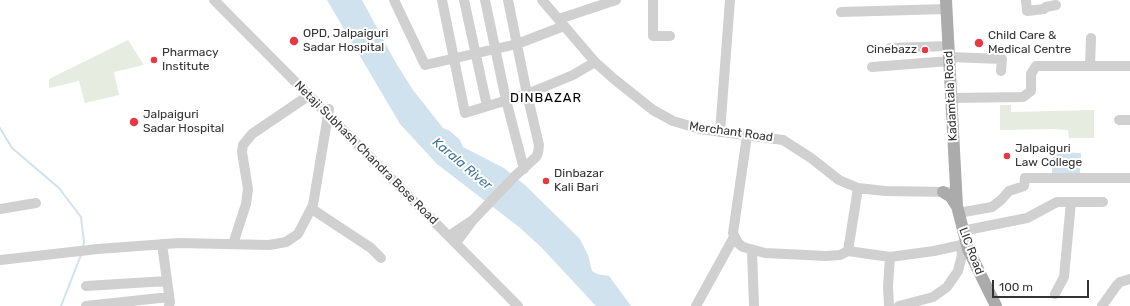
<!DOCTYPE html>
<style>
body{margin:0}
#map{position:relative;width:1130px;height:306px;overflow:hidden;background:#fff;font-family:Rubik,sans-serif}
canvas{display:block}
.scale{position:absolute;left:992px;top:280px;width:97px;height:18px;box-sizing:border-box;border:2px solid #333;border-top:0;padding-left:5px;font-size:12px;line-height:14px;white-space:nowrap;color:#333;-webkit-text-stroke:3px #fff;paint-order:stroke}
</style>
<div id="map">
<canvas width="1130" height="306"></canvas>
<div class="scale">100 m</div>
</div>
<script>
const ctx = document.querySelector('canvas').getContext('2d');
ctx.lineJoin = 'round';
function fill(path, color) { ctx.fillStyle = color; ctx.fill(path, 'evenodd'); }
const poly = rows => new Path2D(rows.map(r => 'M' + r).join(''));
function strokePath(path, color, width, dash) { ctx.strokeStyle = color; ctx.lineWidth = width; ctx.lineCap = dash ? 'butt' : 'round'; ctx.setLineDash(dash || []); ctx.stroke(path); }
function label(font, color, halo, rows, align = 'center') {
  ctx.font = font + ' Rubik,sans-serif'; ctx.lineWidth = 4; ctx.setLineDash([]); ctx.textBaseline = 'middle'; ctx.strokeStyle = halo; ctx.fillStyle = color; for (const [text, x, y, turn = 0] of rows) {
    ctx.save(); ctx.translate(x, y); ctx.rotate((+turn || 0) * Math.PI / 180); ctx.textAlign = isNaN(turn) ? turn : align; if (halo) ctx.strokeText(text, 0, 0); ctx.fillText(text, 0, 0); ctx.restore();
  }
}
fill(poly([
 [128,40,144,65,114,72,119,95,85,103,79,81,49,88,49,79],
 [1000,105,1011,105,1011,112,1094,110,1094,138,1069,138,1068,130,1054,129,1000,130]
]), '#e6ecdf');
fill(poly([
 [327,0,362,0,396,63,413,90,443,128,450,131,460,140,463,147,504,168,525,185,580,239,588,255,592,271,597,274,609,276,631,306,596,306,541,247,519,227,437,164,400,124],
 [1053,152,1081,153,1080,174,1052,173]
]), '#cfe2ee');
strokePath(poly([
 [0,128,12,148,59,188,81,217,84,242,83,247],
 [61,306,81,255]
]), '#cfe2ee', 2);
strokePath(poly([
 [214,0,518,306],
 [394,0,425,65,517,44,564,26],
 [442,0,465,113,527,94,508,0],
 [464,0,487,106],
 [485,0,506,100,524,169],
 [542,0,595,62,614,79,653,110,673,121,700,129,783,140,811,158,839,180,858,188,885,191,949,192],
 [653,0,653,36,670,36],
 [1026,0,1027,11,1044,9,1046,7,1056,5],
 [841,12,946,9],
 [559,19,616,0],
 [890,48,948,46],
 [949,57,1002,59,1001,71],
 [1090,66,1091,38],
 [872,67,949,61],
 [951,98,1023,97,1031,91,1031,74,1036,66,1130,66],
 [1119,120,1130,120],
 [720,132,730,0],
 [747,136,733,233,738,243,743,247,765,253,826,256,840,255,848,251,858,188],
 [0,209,36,203],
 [312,209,371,248,381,258],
 [958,213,992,207,1001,200,1009,191,1024,186,1025,178,1130,178],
 [473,220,515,176,536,157,538,153,539,145,527,94,573,75,595,62],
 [962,231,1027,218,1057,202,1103,202],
 [452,234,473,220,458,240],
 [162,244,170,302,169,306],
 [233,244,246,204,248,189,242,152,243,145,252,134,308,96],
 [752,251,754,306],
 [848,251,890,257],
 [0,260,98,249,179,243,269,245,286,242,298,234,313,205,329,109],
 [86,286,167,281],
 [1055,294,1064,277,1071,202],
 [86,306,169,297],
 [696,306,734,237],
 [889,306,888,286,890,257,934,251,961,245],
 [899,306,933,297,947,287,958,271,962,255,961,245,965,242],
 [1102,306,1117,285,1120,282,1130,279]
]), '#d0d0d0', 10);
strokePath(poly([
 [946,0,957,206,968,249,996,306],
 [943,192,951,197,956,205]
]), '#ababab', 12);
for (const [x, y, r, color] of [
 [294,41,5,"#e63946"],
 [979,43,5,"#e63946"],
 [925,50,4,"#e63946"],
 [154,60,4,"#e63946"],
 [134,122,5,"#e63946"],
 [1007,156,4,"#e63946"],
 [546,181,4,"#e63946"]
]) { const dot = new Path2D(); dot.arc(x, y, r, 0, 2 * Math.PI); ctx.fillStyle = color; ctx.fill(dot); strokePath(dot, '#fff', 1.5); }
label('12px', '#333', '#fff', [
 ["OPD, Jalpaiguri",303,34],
 ["Sadar Hospital",303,48],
 ["Child Care &",988,36],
 ["Medical Centre",988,50],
 ["Cinebazz",917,50,"right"],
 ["Pharmacy",162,53],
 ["Institute",162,67],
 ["Jalpaiguri",143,115],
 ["Sadar Hospital",143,129],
 ["Jalpaiguri",1015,149],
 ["Law College",1015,163],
 ["Dinbazar",554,174],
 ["Kali Bari",554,188]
], 'left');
label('12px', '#333', '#fff', [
 ["Kadamtala Road",951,96,-93],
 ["Merchant Road",731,132,8],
 ["Netaji Subhash Chandra Bose Road",366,153,45],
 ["LIC Road",971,251,69]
]);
ctx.letterSpacing = '1px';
label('13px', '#000', '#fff', [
 ["DINBAZAR",546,98]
]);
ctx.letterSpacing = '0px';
label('italic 13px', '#3f7597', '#fff', [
 ["Karala River",462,164,40]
]);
</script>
